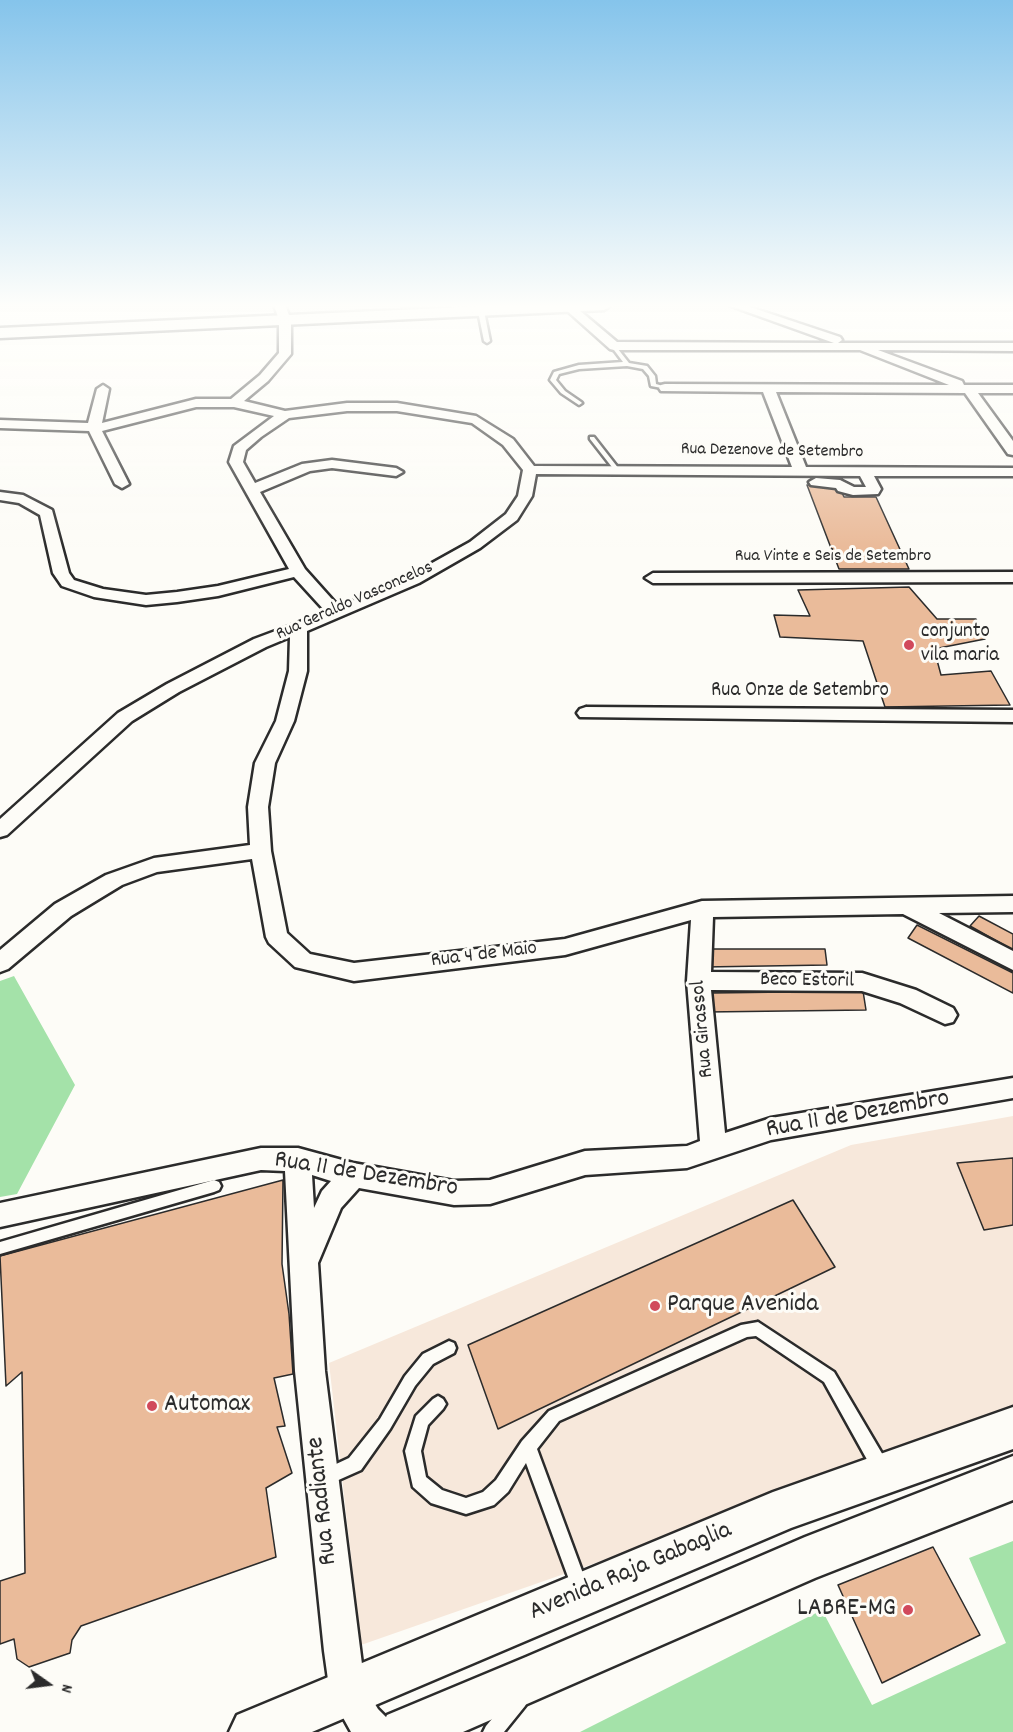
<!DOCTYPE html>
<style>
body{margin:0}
#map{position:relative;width:1013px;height:1732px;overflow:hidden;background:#fdfcf7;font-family:Dekko,sans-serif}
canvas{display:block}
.north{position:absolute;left:18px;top:1654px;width:60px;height:60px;-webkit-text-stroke:4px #fdfcf7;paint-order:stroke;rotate:104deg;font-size:16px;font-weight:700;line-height:24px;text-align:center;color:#2b2b2b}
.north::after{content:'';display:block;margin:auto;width:21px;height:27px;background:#2b2b2b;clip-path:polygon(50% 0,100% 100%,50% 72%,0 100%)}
</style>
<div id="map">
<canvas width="1013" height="1732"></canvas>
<div class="north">N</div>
</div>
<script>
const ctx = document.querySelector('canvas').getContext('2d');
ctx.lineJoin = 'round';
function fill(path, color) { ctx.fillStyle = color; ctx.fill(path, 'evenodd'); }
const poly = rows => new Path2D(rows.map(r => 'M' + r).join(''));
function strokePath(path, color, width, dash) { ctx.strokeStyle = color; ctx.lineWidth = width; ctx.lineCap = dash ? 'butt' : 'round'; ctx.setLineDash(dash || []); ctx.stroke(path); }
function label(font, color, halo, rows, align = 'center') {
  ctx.font = font + ' Dekko,sans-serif'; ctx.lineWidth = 6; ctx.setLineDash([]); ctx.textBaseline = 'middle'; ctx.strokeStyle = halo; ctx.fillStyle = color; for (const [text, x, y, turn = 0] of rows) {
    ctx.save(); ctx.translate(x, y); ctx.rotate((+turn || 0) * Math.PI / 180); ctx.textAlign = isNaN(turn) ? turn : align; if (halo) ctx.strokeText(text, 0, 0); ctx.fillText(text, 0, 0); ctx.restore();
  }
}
fill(poly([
 [1013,1116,1013,1417,361,1645,329,1363,851,1145]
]), '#f7e8db');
fill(poly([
 [14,976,75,1085,17,1194,0,1197,0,981],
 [1013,1541,1013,1732,580,1732,822,1610,872,1705,1006,1643,969,1558]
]), '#a4e2a9');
const building = poly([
 [807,485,838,485,844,497,876,497,909,569,839,569,807,485],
 [909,587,937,619,976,619,985,639,934,649,941,675,991,671,1010,705,885,707,863,641,780,637,774,615,810,616,798,590,909,587],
 [979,916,1013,934,1013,950,970,926,979,916],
 [917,925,1013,973,1013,993,908,938,917,925],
 [704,949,825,949,827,965,704,967,704,949],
 [863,991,866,1010,706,1012,712,993,863,991],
 [1013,1158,1013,1225,984,1230,957,1163,1013,1158],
 [283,1180,282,1264,289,1314,293,1374,274,1378,285,1426,277,1427,292,1473,266,1488,276,1557,81,1626,72,1640,70,1653,29,1667,17,1659,14,1639,0,1644,0,1581,25,1573,22,1372,6,1386,0,1256,283,1180],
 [793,1200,835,1267,498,1429,468,1345,793,1200],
 [933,1547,980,1635,882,1683,838,1585,933,1547]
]);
fill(building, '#eabb9a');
strokePath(building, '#2b2b2b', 1.5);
const service = poly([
 [453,305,459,305,459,306,456,308,453,305],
 [481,309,484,311,490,341,487,343,484,341,478,311,481,309],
 [614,344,629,363,647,366,655,376,656,384,667,387,667,389,651,386,649,376,643,369,627,366,579,369,559,374,556,380,565,391,581,402,582,403,579,405,561,393,550,380,554,372,579,365,623,362,611,346,614,344],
 [590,437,594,437,619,469,619,471,615,471,590,439,590,437],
 [214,1180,219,1182,221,1186,219,1190,214,1192,0,1254,0,1242,214,1180],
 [758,1322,834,1372,887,1462,889,1468,887,1474,881,1476,875,1474,824,1382,756,1336,747,1337,559,1421,537,1449,588,1587,586,1593,580,1595,574,1593,526,1463,508,1492,494,1505,466,1514,431,1503,413,1487,405,1451,416,1416,433,1399,438,1396,443,1399,446,1404,443,1409,428,1425,421,1451,426,1477,442,1490,466,1498,483,1492,496,1480,522,1441,549,1411,741,1325,758,1322],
 [449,1341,454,1343,456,1348,454,1353,433,1364,415,1386,390,1429,361,1470,325,1486,319,1484,317,1478,319,1472,349,1458,380,1419,405,1376,423,1354,449,1341],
 [519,1691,525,1694,528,1700,525,1706,504,1732,483,1732,486,1726,513,1694,519,1691]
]);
const minor = poly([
 [274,305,285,305,291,320,291,354,268,381,244,401,285,411,347,403,397,403,476,416,513,439,534,466,792,467,763,392,661,391,659,388,661,385,665,384,949,385,860,350,614,350,610,349,564,308,563,305,573,305,617,342,834,343,728,305,744,305,840,337,842,340,838,343,1013,343,1013,351,878,350,962,381,964,385,1013,385,1013,393,978,393,1013,441,1013,455,1008,454,965,393,776,392,806,467,1013,468,1013,476,874,476,881,489,878,494,853,495,838,491,836,488,811,485,809,482,816,478,840,480,854,487,866,487,860,476,536,474,532,496,517,520,480,548,419,583,307,631,307,671,294,721,275,763,268,807,271,851,287,933,310,954,354,963,565,939,702,901,1013,896,1013,912,939,913,1013,951,1013,970,903,914,713,917,711,972,862,973,916,990,953,1008,957,1015,953,1022,945,1024,900,1003,862,991,711,990,725,1133,771,1118,1013,1078,1013,1098,771,1140,687,1168,585,1175,490,1204,454,1205,359,1188,341,1208,318,1263,325,1371,365,1688,378,1709,388,1719,393,1732,351,1732,330,1694,324,1651,295,1371,285,1171,261,1170,0,1227,0,1203,261,1148,298,1148,353,1163,454,1181,490,1180,585,1151,687,1146,700,1141,687,981,691,920,565,955,354,981,295,967,269,943,266,937,252,859,157,872,122,885,71,916,8,969,0,972,0,950,55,904,106,875,154,858,250,845,248,807,255,763,276,721,289,671,290,637,266,647,179,692,132,721,7,835,0,837,0,819,118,713,167,684,254,639,326,612,294,577,218,596,177,602,146,605,94,597,62,586,53,573,40,515,19,503,0,500,0,492,23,495,52,510,69,573,74,580,103,589,146,595,177,592,218,586,289,569,229,462,234,446,274,416,234,407,196,407,102,431,129,484,122,488,115,484,89,431,0,428,0,420,88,423,97,389,103,385,109,389,102,423,196,399,231,399,260,375,279,353,279,320,274,305],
 [347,411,397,411,472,423,503,445,523,470,518,496,506,514,470,542,407,577,339,607,305,569,260,492,310,471,332,468,396,476,403,472,396,468,332,460,302,464,255,483,243,462,246,450,261,437,289,418,347,411],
 [312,1175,331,1181,322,1191,314,1208,312,1175],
 [1013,572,1013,582,653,583,645,578,653,573,1013,572],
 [586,707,1013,710,1013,722,580,717,577,713,580,709,586,707]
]);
const secondary = poly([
 [509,305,612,305,604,310,0,338,0,328,509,305],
 [1013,1407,1013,1449,791,1528,312,1732,229,1732,237,1715,773,1492,1013,1407],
 [1013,1456,1013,1500,815,1578,463,1732,379,1732,387,1715,526,1657,805,1537,1013,1456]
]);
strokePath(service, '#2b2b2b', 5);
strokePath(minor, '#2b2b2b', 5);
strokePath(secondary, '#2b2b2b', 5);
fill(service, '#fdfcf7');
fill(minor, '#fdfcf7');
fill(secondary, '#fdfcf7');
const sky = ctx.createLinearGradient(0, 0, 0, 547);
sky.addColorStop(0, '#85c4eb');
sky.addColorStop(0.56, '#fefefb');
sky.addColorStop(1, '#fefefb00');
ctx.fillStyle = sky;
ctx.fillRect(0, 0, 1013, 547);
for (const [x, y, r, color] of [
 [909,645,6,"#d1495b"],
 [655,1306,6,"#d1495b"],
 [152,1406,6,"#d1495b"],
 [908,1610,6,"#d1495b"]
]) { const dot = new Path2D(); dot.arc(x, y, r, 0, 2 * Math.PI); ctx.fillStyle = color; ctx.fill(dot); strokePath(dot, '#fdfcf7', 2); }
label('18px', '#2b2b2b', '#fdfcf7', [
 ["Rua Dezenove de Setembro",772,452,1],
 ["Rua Vinte e Seis de Setembro",833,558],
 ["Rua Geraldo Vasconcelos",355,602,-24]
]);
label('21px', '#2b2b2b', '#fdfcf7', [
 ["conjunto",921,633],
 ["vila maria",921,657]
], 'left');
label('21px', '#2b2b2b', '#fdfcf7', [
 ["Rua Onze de Setembro",800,692],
 ["Rua 4 de Maio",484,956,-7],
 ["Beco Estoril",807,982,1],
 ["Rua Girassol",704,1029,-95]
]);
label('26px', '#2b2b2b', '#fdfcf7', [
 ["Rua 11 de Dezembro",858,1116,-10],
 ["Rua 11 de Dezembro",366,1176,9],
 ["Rua Radiante",324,1501,-96],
 ["Avenida Raja Gabaglia",631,1573,-23]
]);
label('26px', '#2b2b2b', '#fdfcf7', [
 ["Parque Avenida",667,1306],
 ["Automax",164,1406],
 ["LABRE-MG",896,1610,"right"]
], 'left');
</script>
